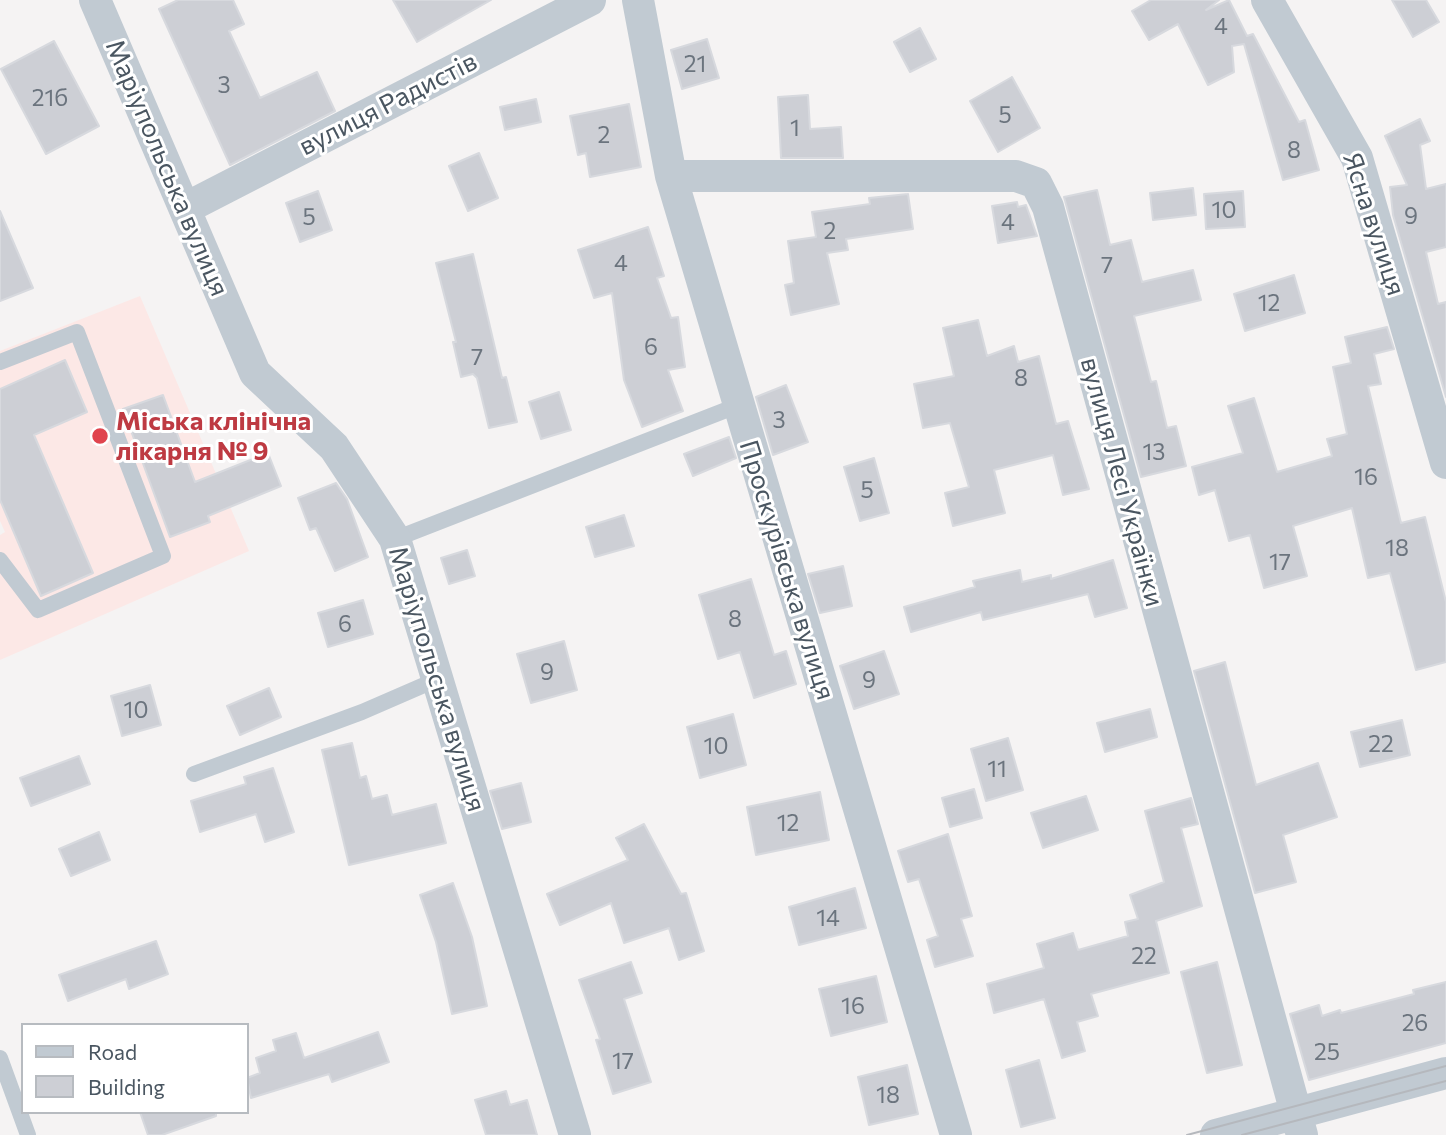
<!DOCTYPE html>
<meta charset="utf-8">
<style>
body{margin:0}
#map{position:relative;width:1446px;height:1135px;overflow:hidden;background:#f5f3f3;font-family:Commissioner,sans-serif}
canvas{display:block}
.legend{position:absolute;left:21px;top:1023px;width:228px;height:91px;box-sizing:border-box;background:#fff;border:2px solid #b7bbc0;margin:0;padding:9px 12px;list-style:none;font-size:21px;color:#4a5661}
.legend li{display:flex;align-items:center;gap:14px;height:35px}
.legend b{width:35px;border:2px solid #b7bbc0}
</style>
<div id="map">
<canvas width="1446" height="1135"></canvas>
<ul class="legend">
<li><b style="height:9px;background:#c1cad2"></b>Road</li>
<li><b style="height:19px;background:#cdcfd5"></b>Building</li>
</ul>
</div>
<script>
const ctx = document.querySelector('canvas').getContext('2d');
ctx.lineJoin = 'round';
function fill(path, color) { ctx.fillStyle = color; ctx.fill(path, 'evenodd'); }
const poly = rows => new Path2D(rows.map(r => 'M' + r).join(''));
function strokePath(path, color, width, dash) { ctx.strokeStyle = color; ctx.lineWidth = width; ctx.lineCap = dash ? 'butt' : 'round'; ctx.setLineDash(dash || []); ctx.stroke(path); }
function label(font, color, halo, rows, align = 'center') {
  ctx.font = font + ' Commissioner,sans-serif'; ctx.lineWidth = 6; ctx.setLineDash([]); ctx.textBaseline = 'middle'; ctx.strokeStyle = halo; ctx.fillStyle = color; for (const [text, x, y, turn = 0] of rows) {
    ctx.save(); ctx.translate(x, y); ctx.rotate((+turn || 0) * Math.PI / 180); ctx.textAlign = isNaN(turn) ? turn : align; if (halo) ctx.strokeText(text, 0, 0); ctx.fillText(text, 0, 0); ctx.restore();
  }
}
fill(poly([
 [140,296,249,551,0,660,0,535,5,532,0,521,0,351]
]), '#fce8e6');
const building = poly([
 [178,0,233,0,244,24,229,31,260,98,317,72,335,111,230,165,159,9,178,0],
 [393,0,491,0,417,42,393,0],
 [1151,0,1219,0,1206,10,1229,0,1247,36,1253,34,1299,122,1305,120,1319,170,1283,180,1244,44,1232,46,1234,72,1208,85,1178,24,1149,40,1132,11,1151,0],
 [1392,0,1426,0,1439,22,1413,37,1392,0],
 [920,28,936,59,910,72,894,42,920,28],
 [707,39,719,78,682,89,671,50,707,39],
 [54,41,99,126,46,154,1,69,54,41],
 [1012,77,1040,128,998,152,970,101,1012,77],
 [808,95,810,129,841,127,843,158,781,158,778,97,808,95],
 [536,99,541,122,505,130,500,107,536,99],
 [629,104,641,167,590,177,586,153,578,155,570,116,629,104],
 [1420,119,1430,141,1420,145,1426,189,1446,184,1446,247,1426,252,1438,304,1446,302,1446,397,1393,215,1390,187,1407,185,1385,136,1420,119],
 [479,153,498,198,468,211,449,166,479,153],
 [1193,188,1196,215,1153,220,1150,193,1193,188],
 [1097,190,1110,245,1131,240,1142,282,1193,270,1201,300,1134,316,1151,382,1156,381,1167,428,1176,426,1186,466,1141,477,1064,197,1097,190],
 [318,191,332,230,300,242,286,203,318,191],
 [1243,191,1245,227,1206,229,1204,194,1243,191],
 [908,194,913,229,846,239,848,250,827,253,839,304,791,315,785,285,794,283,788,241,816,237,812,212,870,204,869,198,908,194],
 [1017,202,1018,207,1026,205,1037,236,998,243,992,206,1017,202],
 [0,211,33,288,0,301,0,211],
 [648,227,664,276,657,278,671,318,678,317,685,367,668,370,683,411,642,427,624,380,612,293,594,298,578,250,648,227],
 [473,254,502,378,506,377,517,422,489,428,477,378,473,374,461,377,453,342,456,342,436,263,473,254],
 [1294,275,1305,313,1245,331,1234,294,1294,275],
 [978,320,987,356,1014,346,1018,362,1039,356,1056,424,1068,421,1089,489,1063,495,1053,455,994,470,1005,513,953,526,945,493,969,487,950,423,923,428,914,384,954,376,943,328,978,320],
 [1387,327,1394,349,1374,354,1381,384,1368,386,1401,523,1425,517,1446,602,1446,662,1416,670,1390,573,1368,578,1352,508,1293,526,1307,576,1264,588,1250,535,1229,541,1215,490,1199,495,1192,467,1243,453,1228,406,1254,398,1277,472,1332,456,1327,439,1347,434,1333,367,1351,363,1345,337,1387,327],
 [65,360,87,412,34,435,93,573,41,596,0,500,0,389,65,360],
 [786,385,808,442,773,455,756,397,786,385],
 [559,392,571,430,541,439,529,402,559,392],
 [163,395,195,482,268,453,281,486,208,516,210,522,170,537,123,409,163,395],
 [729,437,736,458,693,476,684,454,729,437],
 [874,458,889,513,860,521,844,467,874,458],
 [336,483,347,499,368,557,335,571,316,528,310,530,298,498,336,483],
 [624,515,634,546,595,557,586,527,624,515],
 [467,550,475,576,449,584,441,558,467,550],
 [1113,560,1127,608,1095,617,1088,594,983,620,981,612,911,632,904,607,975,587,973,581,1020,570,1022,582,1051,575,1051,579,1113,560],
 [843,566,852,606,820,613,808,574,843,566],
 [751,579,774,655,786,651,796,684,754,698,740,652,718,659,699,595,751,579],
 [363,600,373,634,328,647,318,613,363,600],
 [564,641,577,690,531,703,517,654,564,641],
 [884,651,899,694,854,709,840,666,884,651],
 [1225,662,1256,785,1318,763,1337,817,1283,835,1296,882,1255,893,1194,671,1225,662],
 [150,685,161,725,122,736,111,696,150,685],
 [269,688,281,717,240,735,227,706,269,688],
 [1150,709,1157,737,1105,752,1097,723,1150,709],
 [733,714,746,765,700,778,687,727,733,714],
 [1402,720,1410,755,1360,767,1351,732,1402,720],
 [1008,738,1023,790,986,801,971,749,1008,738],
 [352,743,360,778,366,776,372,799,387,795,392,815,436,804,446,843,349,865,322,750,352,743],
 [79,756,90,784,31,806,20,778,79,756],
 [273,768,294,832,265,842,256,814,200,832,191,801,246,784,244,777,273,768],
 [521,783,531,822,502,829,490,791,521,783],
 [974,789,982,818,950,827,942,798,974,789],
 [820,792,829,840,756,855,747,807,820,792],
 [1086,796,1098,830,1043,848,1031,813,1086,796],
 [1191,798,1198,824,1181,828,1202,906,1156,921,1169,973,1091,994,1098,1016,1077,1022,1085,1051,1062,1058,1044,999,994,1013,987,984,1044,968,1037,944,1073,933,1078,950,1128,936,1125,922,1138,919,1130,895,1164,882,1145,811,1191,798],
 [644,824,681,894,686,893,704,951,679,960,669,928,624,943,611,903,560,925,547,894,628,860,616,838,644,824],
 [99,832,110,860,71,876,59,849,99,832],
 [948,834,972,916,961,919,973,956,935,967,927,940,938,936,919,879,908,882,898,851,948,834],
 [453,883,472,937,487,1006,452,1014,436,942,420,895,453,883],
 [855,888,866,928,799,945,789,907,855,888],
 [156,941,168,974,129,989,126,979,68,1001,59,975,156,941],
 [631,962,642,993,624,999,651,1082,613,1094,596,1040,600,1039,579,980,631,962],
 [1217,962,1242,1065,1207,1073,1181,972,1217,962],
 [876,976,887,1022,831,1036,819,989,876,976],
 [1446,982,1446,1043,1309,1080,1290,1014,1319,1005,1322,1016,1340,1010,1341,1013,1414,994,1413,990,1446,982],
 [378,1032,389,1062,332,1082,329,1074,251,1098,247,1078,260,1073,256,1058,276,1051,273,1040,296,1033,304,1058,378,1032],
 [1039,1060,1055,1118,1021,1127,1006,1070,1039,1060],
 [907,1065,918,1114,869,1125,858,1077,907,1065],
 [506,1091,510,1105,527,1100,537,1135,486,1135,475,1100,506,1091],
 [140,1112,216,1112,216,1116,162,1135,148,1135,140,1112]
]);
fill(building, '#cdcfd5');
strokePath(building, '#d7d9de', 2);
strokePath(poly([
 [0,362,77,332,163,556,38,610,0,560],
 [395,539,739,405],
 [194,774,362,712,438,679],
 [0,1058,28,1135]
]), '#c1cad2', 16);
strokePath(poly([
 [95,0,255,373,334,447,395,539,575,1135],
 [638,0,671,176,956,1135],
 [1267,0,1357,158,1446,463],
 [671,176,1016,176,1036,183,1048,207,1302,1135],
 [186,208,590,0],
 [1216,1135,1446,1073]
]), '#c1cad2', 32);
strokePath(poly([
 [1187,1135,1446,1066],
 [1242,1135,1446,1081]
]), '#b5b8bd', 2);
for (const [x, y, r, color] of [
 [100,436,9,"#e0444e"]
]) { const dot = new Path2D(); dot.arc(x, y, r, 0, 2 * Math.PI); ctx.fillStyle = color; ctx.fill(dot); strokePath(dot, '#fff', 2.5); }
label('23px', '#6b747e', null, [
 ["4",1221,26],
 ["21",695,64],
 ["3",224,85],
 ["21б",50,98],
 ["5",1005,115],
 ["1",795,128],
 ["2",604,135],
 ["8",1294,150],
 ["10",1224,210],
 ["9",1411,216],
 ["5",309,217],
 ["4",1008,222],
 ["2",830,231],
 ["4",621,263],
 ["7",1107,265],
 ["12",1269,303],
 ["6",651,347],
 ["7",477,357],
 ["8",1021,378],
 ["3",779,420],
 ["13",1154,452],
 ["16",1366,477],
 ["5",867,490],
 ["18",1397,548],
 ["17",1280,562],
 ["8",735,619],
 ["6",345,624],
 ["9",547,672],
 ["9",869,680],
 ["10",136,710],
 ["22",1381,744],
 ["10",716,746],
 ["11",997,769],
 ["12",788,823],
 ["14",828,918],
 ["22",1144,956],
 ["16",853,1006],
 ["26",1415,1023],
 ["25",1327,1052],
 ["17",623,1061],
 ["18",888,1095]
]);
label('26px', '#4a5661', '#fff', [
 ["вулиця Радистів",388,104,-27],
 ["Маріупольська вулиця",167,168,67],
 ["Ясна вулиця",1374,224,72],
 ["вулиця Лесі Українки",1122,482,75],
 ["Проскурівська вулиця",787,570,73],
 ["Маріупольська вулиця",437,679,73]
]);
label('bold 26px', '#be3a42', '#fff', [
 ["Міська клінічна",116,421],
 ["лікарня № 9",116,451]
], 'left');
</script>
